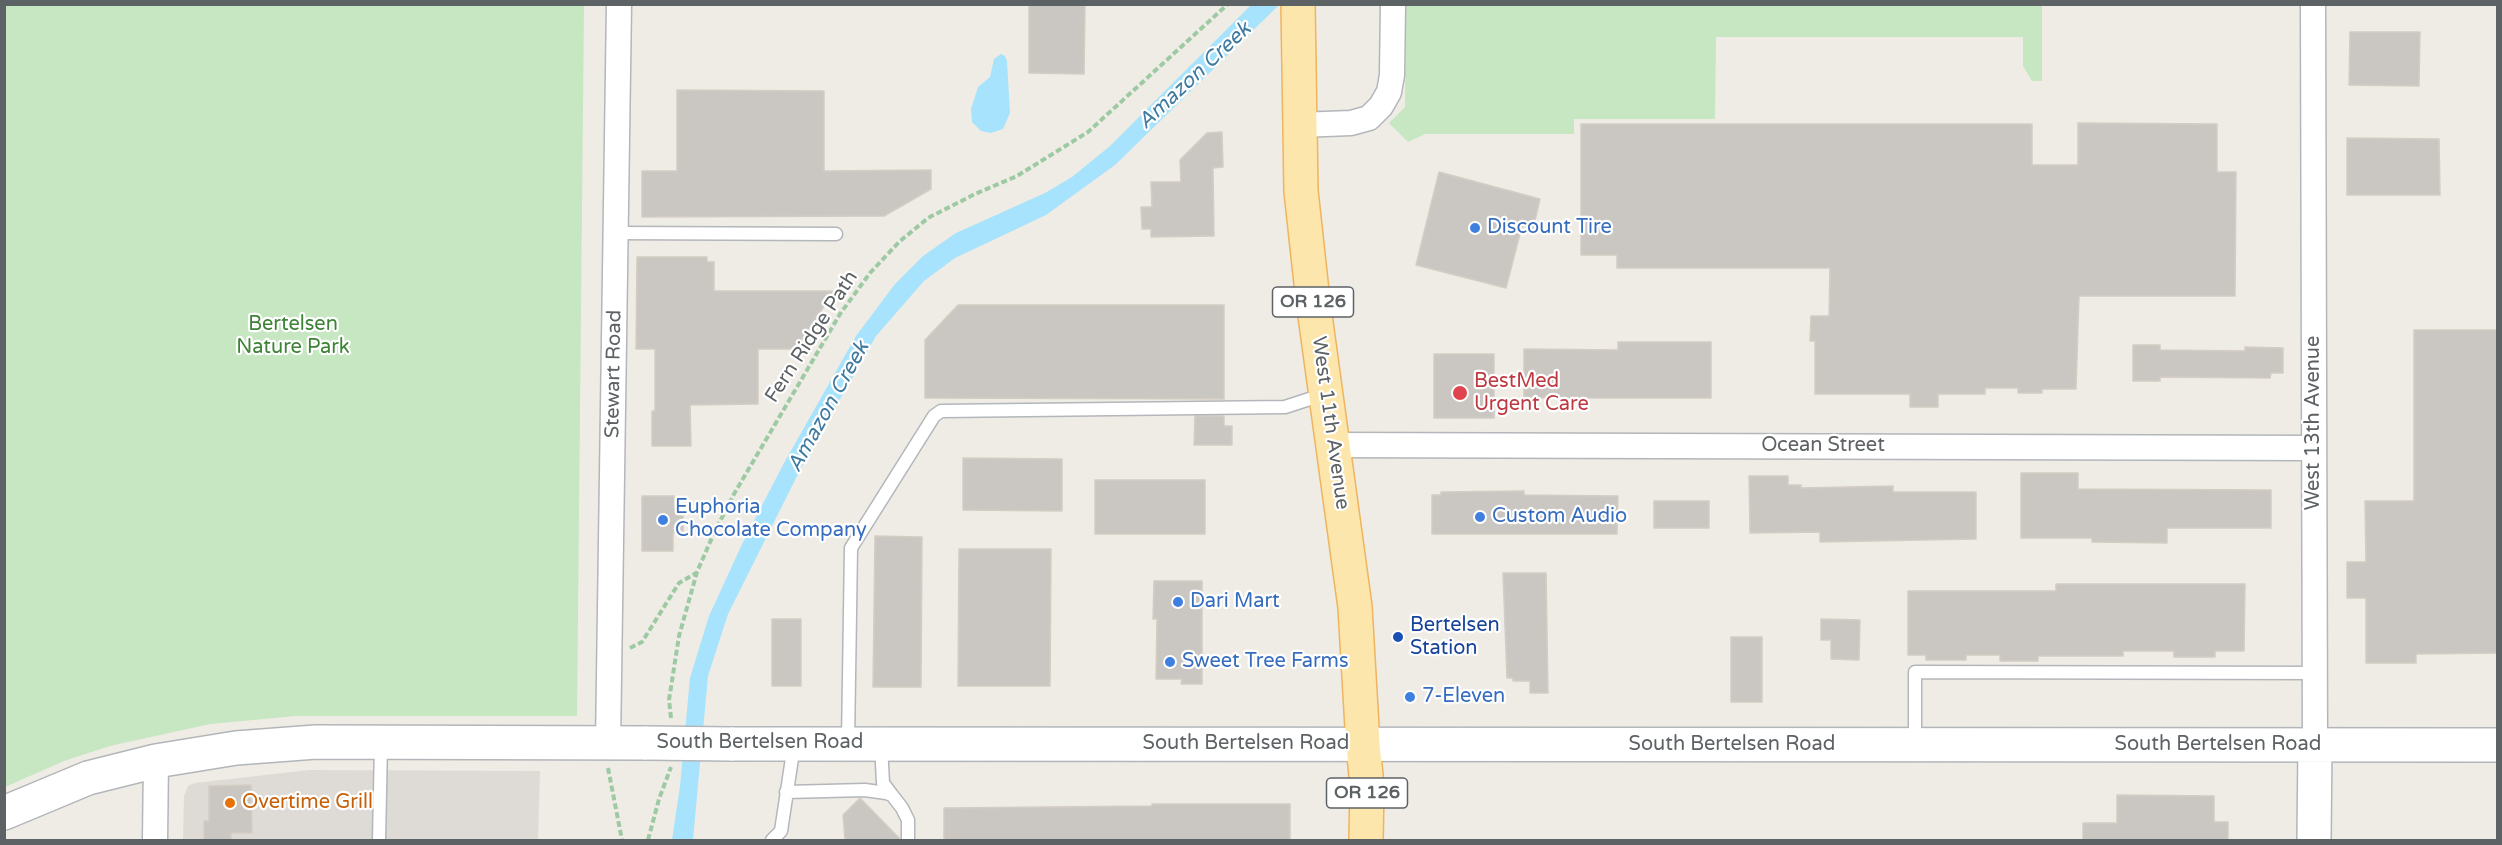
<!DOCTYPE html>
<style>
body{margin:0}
#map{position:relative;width:2502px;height:845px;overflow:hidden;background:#efece5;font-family:"Varela Round",sans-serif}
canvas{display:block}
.frame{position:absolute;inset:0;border:6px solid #5d6265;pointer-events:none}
</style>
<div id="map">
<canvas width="2502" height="845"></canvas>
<div class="frame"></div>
</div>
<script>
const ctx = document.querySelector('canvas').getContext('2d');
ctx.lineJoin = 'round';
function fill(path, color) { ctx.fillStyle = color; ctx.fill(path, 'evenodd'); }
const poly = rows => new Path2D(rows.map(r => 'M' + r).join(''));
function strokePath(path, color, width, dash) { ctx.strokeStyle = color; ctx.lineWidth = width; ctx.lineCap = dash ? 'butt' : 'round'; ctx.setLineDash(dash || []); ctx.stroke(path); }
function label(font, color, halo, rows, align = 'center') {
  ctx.font = font + ' "Varela Round",sans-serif'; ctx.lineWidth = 4.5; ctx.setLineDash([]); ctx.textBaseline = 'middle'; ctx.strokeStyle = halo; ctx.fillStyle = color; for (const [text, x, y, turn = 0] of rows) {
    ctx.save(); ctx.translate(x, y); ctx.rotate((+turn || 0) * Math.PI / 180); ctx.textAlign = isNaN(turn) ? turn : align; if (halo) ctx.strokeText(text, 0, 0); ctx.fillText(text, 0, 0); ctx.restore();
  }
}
fill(poly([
 [309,770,540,771,538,840,183,840,184,796,188,786,195,783]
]), '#dedbd7');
fill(poly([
 [5,4,584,5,577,716,296,716,210,724,110,746,64,761,5,787],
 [1406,5,2042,5,2042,81,2032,81,2023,66,2023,37,1716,37,1715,119,1574,119,1574,134,1425,134,1408,142,1389,123,1405,107]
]), '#c7e6c2');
fill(poly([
 [1251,5,1279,5,1115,165,1046,215,955,258,924,281,876,336,803,464,728,614,708,676,693,840,672,840,680,786,690,678,709,616,743,542,784,463,856,336,895,284,923,256,956,233,1045,193,1072,177,1110,146],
 [1001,54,1005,56,1007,61,1010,113,1003,129,991,133,981,131,972,122,971,109,978,87,990,77,994,59]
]), '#a7e3fd');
const building = poly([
 [1029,4,1085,4,1084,74,1029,73,1029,4],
 [2350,32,2420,32,2419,86,2349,85,2350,32],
 [677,90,824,91,824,171,931,170,931,189,884,216,642,217,642,171,677,171,677,90],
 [2078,123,2217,124,2217,172,2236,172,2235,296,2079,296,2076,389,2042,389,2042,393,2018,393,2018,388,1985,388,1985,394,1938,394,1938,407,1910,407,1910,394,1815,394,1815,341,1810,341,1811,316,1829,316,1830,268,1617,268,1617,255,1581,255,1581,124,2032,124,2032,165,2078,165,2078,123],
 [1222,132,1223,167,1213,168,1214,236,1151,237,1151,229,1142,229,1141,207,1152,207,1151,182,1181,182,1180,160,1207,133,1222,132],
 [2347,138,2439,139,2440,195,2347,195,2347,138],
 [1439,172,1540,199,1533,229,1522,226,1506,288,1416,265,1439,172],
 [637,257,707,257,707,262,714,262,714,291,834,291,796,349,758,349,758,404,690,405,691,446,652,446,652,411,655,411,655,349,636,349,637,257],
 [958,305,1224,305,1224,399,925,398,925,340,958,305],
 [2414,330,2498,330,2498,653,2416,654,2416,663,2366,663,2366,598,2347,598,2347,562,2366,562,2365,501,2414,501,2414,330],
 [1618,342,1711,342,1711,398,1524,398,1524,349,1618,350,1618,342],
 [2133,345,2160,345,2160,350,2245,351,2245,347,2283,348,2283,373,2271,373,2270,378,2160,377,2160,381,2133,381,2133,345],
 [1434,354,1494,354,1494,418,1434,418,1434,354],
 [1195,416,1224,416,1224,426,1232,426,1232,445,1194,445,1195,416],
 [963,458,1062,459,1062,511,963,510,963,458],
 [2021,473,2078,473,2078,489,2271,490,2271,528,2167,528,2167,543,2092,542,2092,538,2021,538,2021,473],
 [1749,476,1788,476,1788,485,1801,485,1801,488,1893,486,1893,492,1976,492,1976,539,1820,542,1820,532,1750,533,1749,476],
 [1095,480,1205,480,1205,534,1095,534,1095,480],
 [1524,491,1524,495,1618,496,1617,534,1432,534,1432,495,1441,495,1441,492,1524,491],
 [642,496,674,496,674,507,683,507,683,533,673,533,673,551,642,551,642,496],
 [1654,501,1709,501,1709,528,1654,528,1654,501],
 [875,536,922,537,921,687,873,687,875,536],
 [959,549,1051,549,1050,686,958,686,959,549],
 [1503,573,1546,573,1548,693,1530,693,1530,681,1513,681,1513,678,1507,678,1503,573],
 [1154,581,1202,581,1202,684,1181,684,1182,679,1156,679,1157,619,1153,619,1154,581],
 [2056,584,2245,584,2244,651,2215,651,2215,657,2174,657,2174,651,2123,651,2123,656,2038,656,2038,661,2000,661,2000,655,1966,655,1966,660,1926,660,1926,655,1908,655,1908,591,2056,591,2056,584],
 [772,619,801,619,801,686,772,686,772,619],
 [1821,619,1860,620,1859,660,1831,659,1831,640,1821,640,1821,619],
 [1731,637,1762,637,1762,702,1731,702,1731,637],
 [251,785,252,833,231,833,231,840,204,840,204,821,209,821,209,786,251,785],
 [2117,795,2214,796,2214,822,2228,822,2228,840,2083,840,2083,823,2117,823,2117,795],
 [860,798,900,839,900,840,845,840,843,815,860,798],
 [1152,804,1290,804,1290,840,944,840,944,808,1152,806,1152,804]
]);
fill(building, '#cac7c2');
strokePath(building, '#d4cdc4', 1.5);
const lane = poly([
 [616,233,836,234],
 [848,742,851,548,934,416,941,411,1285,407,1325,394],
 [1915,743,1915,672,2314,673],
 [881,745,883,783,892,795],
 [786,792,865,790,886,793,892,795,902,808,908,820,908,840],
 [379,840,381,743],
 [772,840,781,831,794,745]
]);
const street = poly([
 [2313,4,2315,745],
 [1299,125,1351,123,1369,118,1381,106,1389,92,1392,75,1393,4],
 [1333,445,2314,448],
 [608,743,619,4],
 [155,840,156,761]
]);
const secondary = poly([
 [730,744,2498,745],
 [4,813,88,778,156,761,236,748,316,742,647,743],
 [2314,840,2315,745]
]);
const primary = poly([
 [1298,4,1301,191,1313,301,1355,607,1363,745,1367,786,1366,840]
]);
strokePath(lane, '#b3b6ba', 15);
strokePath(street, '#b3b6ba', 27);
strokePath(secondary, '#b2b6ba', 36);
strokePath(primary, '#efb45e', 36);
strokePath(poly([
 [630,648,642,642,679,583,696,573],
 [671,718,669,700,679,636,697,572,714,533,734,494,840,314,870,273,899,242,928,218,975,194,1017,176,1088,132,1228,4],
 [608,768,622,840],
 [648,840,659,799,671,767]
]), '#9dcaa3', 4, [6, 3]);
strokePath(lane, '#fff', 12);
strokePath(street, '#fff', 24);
strokePath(secondary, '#fff', 33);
strokePath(primary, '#fde6ac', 33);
const secondaryBridge = poly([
 [647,743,730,744]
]);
strokePath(secondaryBridge, '#b2b6ba', 36, []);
strokePath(secondaryBridge, '#fff', 33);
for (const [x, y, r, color] of [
 [1475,228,6,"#3f7fe0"],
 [1460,393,8,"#e0444e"],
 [1480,517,6,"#3f7fe0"],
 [663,520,6,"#3f7fe0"],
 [1178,602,6,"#3f7fe0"],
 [1398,637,6,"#1a4fb4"],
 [1170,662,6,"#3f7fe0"],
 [1410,697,6,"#3f7fe0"],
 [230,803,6,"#e8710a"]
]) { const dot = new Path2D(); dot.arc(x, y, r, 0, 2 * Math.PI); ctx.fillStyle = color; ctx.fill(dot); strokePath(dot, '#fff', 2); }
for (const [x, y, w] of [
 [1313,302,81],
 [1367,793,81]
]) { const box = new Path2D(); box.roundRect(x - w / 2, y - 15, w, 30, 4.5); ctx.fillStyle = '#fff'; ctx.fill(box); strokePath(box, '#5d6265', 1.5); }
label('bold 18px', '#5d6265', null, [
 ["OR 126",1313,302],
 ["OR 126",1367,793]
]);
label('20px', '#366cbe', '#fff', [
 ["Discount Tire",1487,228],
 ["Euphoria",675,508],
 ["Chocolate Company",675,531],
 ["Custom Audio",1492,517],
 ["Dari Mart",1190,602],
 ["Sweet Tree Farms",1182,662],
 ["7-Eleven",1422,697]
], 'left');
label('20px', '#3d8336', '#fff', [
 ["Bertelsen",293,325],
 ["Nature Park",293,348]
]);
label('20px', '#5d6265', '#fff', [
 ["Fern Ridge Path",812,337,-57],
 ["Stewart Road",614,374,-89],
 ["West 11th Avenue",1330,423,82],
 ["West 13th Avenue",2314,423,-90],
 ["Ocean Street",1823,446],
 ["South Bertelsen Road",760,743],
 ["South Bertelsen Road",1246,744],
 ["South Bertelsen Road",1732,745],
 ["South Bertelsen Road",2218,745]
]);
label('20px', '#be3a42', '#fff', [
 ["BestMed",1474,382],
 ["Urgent Care",1474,405]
], 'left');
label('20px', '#164399', '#fff', [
 ["Bertelsen",1410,626],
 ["Station",1410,649]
], 'left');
label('20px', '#c56008', '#fff', [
 ["Overtime Grill",242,803]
], 'left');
label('italic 21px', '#3e799f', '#fff', [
 ["Amazon Creek",1195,76,-43],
 ["Amazon Creek",829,407,-61]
]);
</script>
